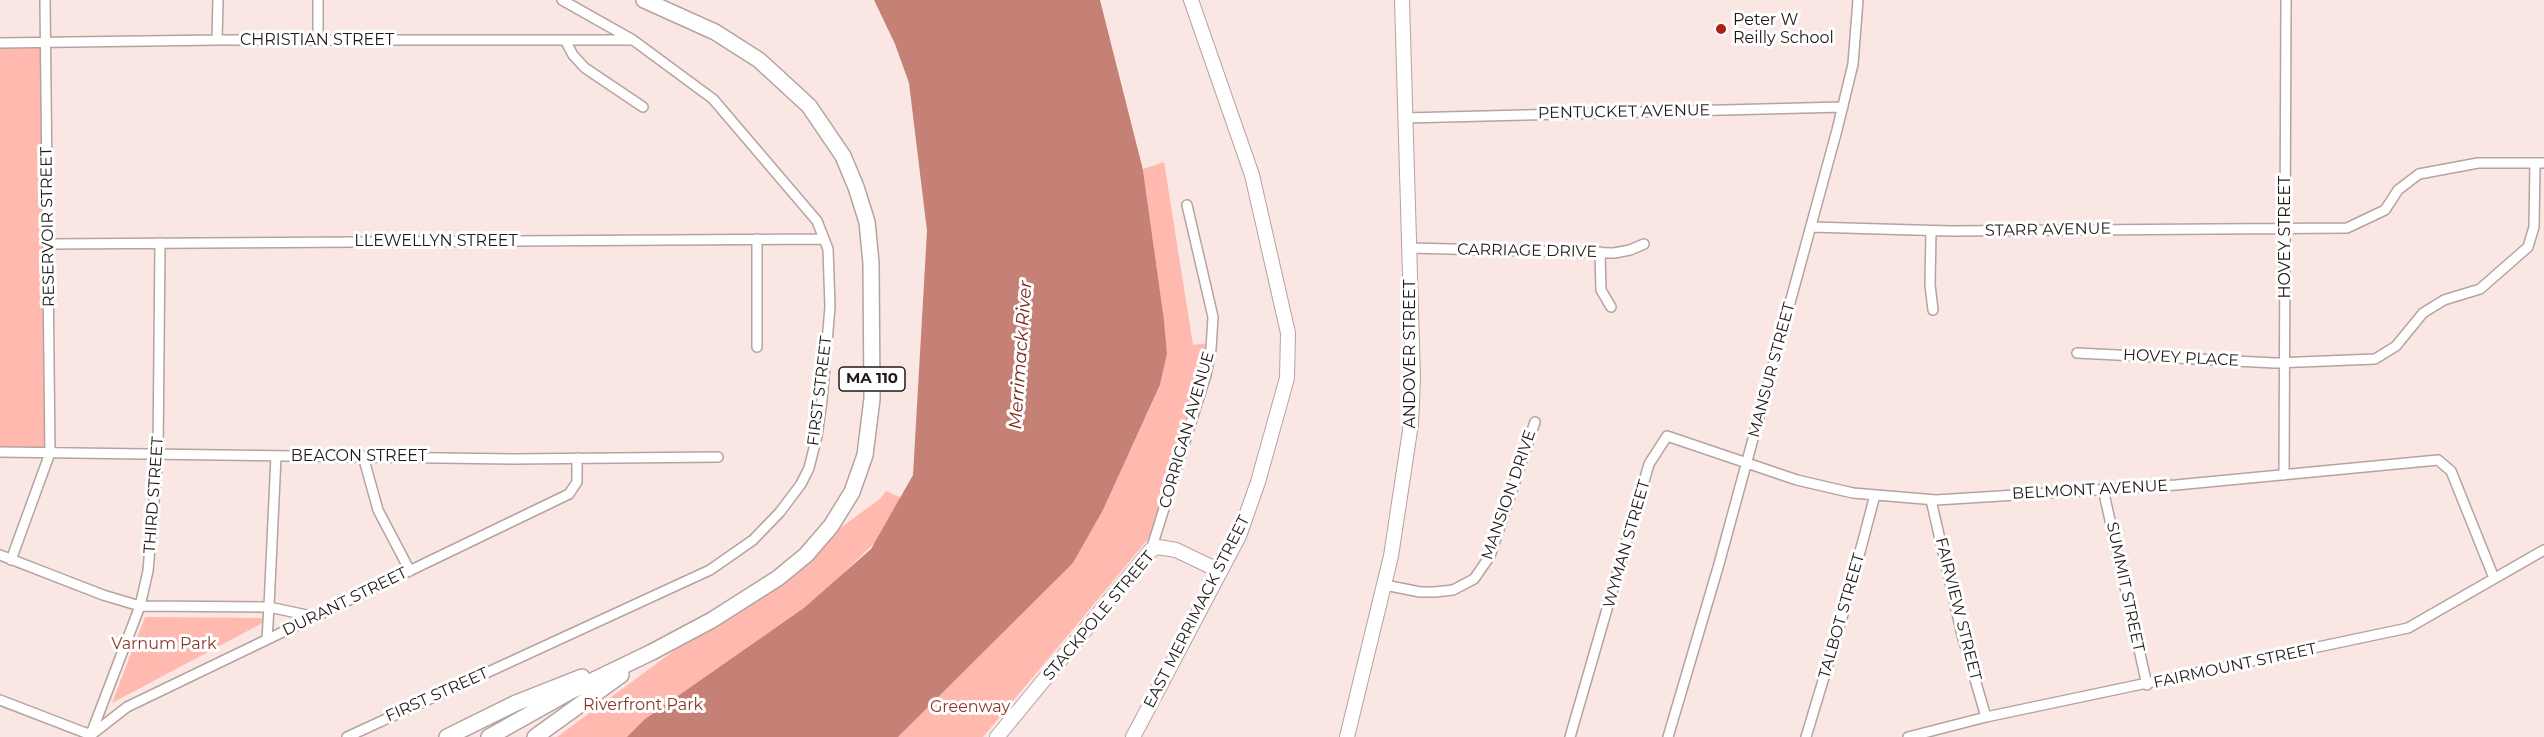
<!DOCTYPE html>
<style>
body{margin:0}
canvas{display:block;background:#fae7e3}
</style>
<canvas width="2544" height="737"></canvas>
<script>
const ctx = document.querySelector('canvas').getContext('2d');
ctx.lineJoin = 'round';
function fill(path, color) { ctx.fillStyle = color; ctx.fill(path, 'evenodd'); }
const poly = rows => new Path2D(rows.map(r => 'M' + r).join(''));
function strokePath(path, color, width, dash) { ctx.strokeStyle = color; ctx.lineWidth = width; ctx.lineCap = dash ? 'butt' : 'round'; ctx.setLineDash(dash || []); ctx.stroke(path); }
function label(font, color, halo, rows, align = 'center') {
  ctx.font = font + ' Montserrat,sans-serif'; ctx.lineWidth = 6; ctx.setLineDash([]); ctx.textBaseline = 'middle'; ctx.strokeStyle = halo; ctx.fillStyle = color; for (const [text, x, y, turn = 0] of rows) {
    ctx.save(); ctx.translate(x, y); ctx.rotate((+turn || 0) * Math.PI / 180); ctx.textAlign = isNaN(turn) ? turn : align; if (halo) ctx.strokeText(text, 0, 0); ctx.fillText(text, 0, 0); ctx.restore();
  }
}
fill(poly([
 [0,43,46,43,50,453,0,453],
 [1164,162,1193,345,1209,343,1149,538,983,737,898,737,1073,563,1103,510,1160,386,1167,354,1164,320,1143,169],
 [886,491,911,502,900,518,817,599,644,737,557,737,881,498],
 [145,617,272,618,112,703]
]), '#ffb9ae');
fill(poly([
 [874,0,1100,0,1143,170,1164,320,1167,354,1160,385,1103,510,1073,563,898,737,627,737,645,719,804,608,871,549,913,475,927,231,909,83,895,44]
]), '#c58176');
const street = poly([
 [217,40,218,0],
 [318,40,318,0],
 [565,40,573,55,585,68,643,107],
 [0,43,217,40,631,40],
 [1405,118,1843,107],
 [1811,227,1950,231,2347,228,2385,210,2398,190,2419,174,2478,163,2544,163],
 [1931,231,1930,285,1933,310],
 [757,239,757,347],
 [48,244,824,239],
 [1409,248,1614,253,1630,250,1644,244],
 [1600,252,1601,290,1611,307],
 [2077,353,2275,363,2375,359,2396,346,2423,313,2444,300,2480,289,2528,247,2534,227,2535,163],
 [0,452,514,459,718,457],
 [276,456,269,607,316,617],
 [363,456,378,510,410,571],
 [2284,475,2286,0],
 [2103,489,2147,685],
 [1931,500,1962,635,1986,717],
 [1151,550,1206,375,1211,349,1213,317,1187,205],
 [0,555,103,595,140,606,269,607,267,639],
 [11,560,50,453,45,0],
 [1385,585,1420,592,1435,592,1453,590,1474,579,1490,556,1535,422],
 [0,700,91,735,127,707,569,494,577,482,577,458],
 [91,734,140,606,148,571,158,454,160,243],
 [347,737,710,570,753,540,780,512,801,484,809,468,817,436,822,400,830,307,828,249,817,221,713,99,633,40,562,0],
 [1570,737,1649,464,1667,436,1797,480,1853,493,1936,500,2176,485,2438,460,2451,471,2494,578],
 [1668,737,1719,564,1837,130,1853,64,1858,0],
 [1806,737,1847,601,1875,495],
 [1908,737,1986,717,2408,628,2544,550]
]);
const secondary = poly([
 [997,737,1151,550,1158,547,1176,550,1220,571],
 [1133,737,1239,536,1258,482,1287,378,1288,333,1252,175,1191,0],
 [1347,737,1391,556,1411,424,1413,378,1402,0]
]);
const primary = poly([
 [447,737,516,703,582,677],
 [489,737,571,691,652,652,712,620,778,578,806,555,831,526,852,492,865,455,872,399,871,263,867,222,856,187,843,156,809,106,759,60,715,32,644,0],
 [535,737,621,675]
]);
strokePath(street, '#b5a3a0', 12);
strokePath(secondary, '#b5a3a0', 16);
strokePath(primary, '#b5a3a0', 18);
strokePath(street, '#fff', 9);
strokePath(secondary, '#fff', 14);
strokePath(primary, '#fff', 15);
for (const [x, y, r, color] of [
 [1721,29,6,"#ad1d12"]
]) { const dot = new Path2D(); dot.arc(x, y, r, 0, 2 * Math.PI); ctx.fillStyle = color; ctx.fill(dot); strokePath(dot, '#fff', 2); }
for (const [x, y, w] of [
 [872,379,66]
]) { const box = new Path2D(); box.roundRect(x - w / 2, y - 12, w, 24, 4.5); ctx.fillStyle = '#fff'; ctx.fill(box); strokePath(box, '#201918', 1.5); }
label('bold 15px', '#201918', null, [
 ["MA 110",872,379]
]);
label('16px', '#201918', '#fff', [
 ["Peter W",1733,20],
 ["Reilly School",1733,38]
], 'left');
label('16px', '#201918', '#fff', [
 ["CHRISTIAN STREET",317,40],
 ["PENTUCKET AVENUE",1624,112,-1],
 ["RESERVOIR STREET",48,227,-91],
 ["STARR AVENUE",2048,230,-1],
 ["HOVEY STREET",2285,237,-90],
 ["LLEWELLYN STREET",436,241],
 ["CARRIAGE DRIVE",1527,251,1],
 ["ANDOVER STREET",1410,354,-90],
 ["HOVEY PLACE",2181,358,3],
 ["MANSUR STREET",1772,370,-75],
 ["FIRST STREET",820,391,-83],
 ["CORRIGAN AVENUE",1187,430,-74],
 ["BEACON STREET",359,456],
 ["BELMONT AVENUE",2090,490,-3],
 ["THIRD STREET",154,495,-86],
 ["MANSION DRIVE",1509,495,-71],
 ["WYMAN STREET",1627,544,-74],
 ["SUMMIT STREET",2125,587,78],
 ["DURANT STREET",345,602,-26],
 ["FAIRVIEW STREET",1958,609,76],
 ["EAST MERRIMACK STREET",1197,612,-63],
 ["STACKPOLE STREET",1099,616,-50],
 ["TALBOT STREET",1842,616,-74],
 ["FAIRMOUNT STREET",2235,666,-12],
 ["FIRST STREET",437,695,-24]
]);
label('16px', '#8b372c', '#fff', [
 ["Varnum Park",164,644],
 ["Riverfront Park",643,705],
 ["Greenway",970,707]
]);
label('italic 18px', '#7b281e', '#fff', [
 ["Merrimack River",1021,355,-86]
]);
</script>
